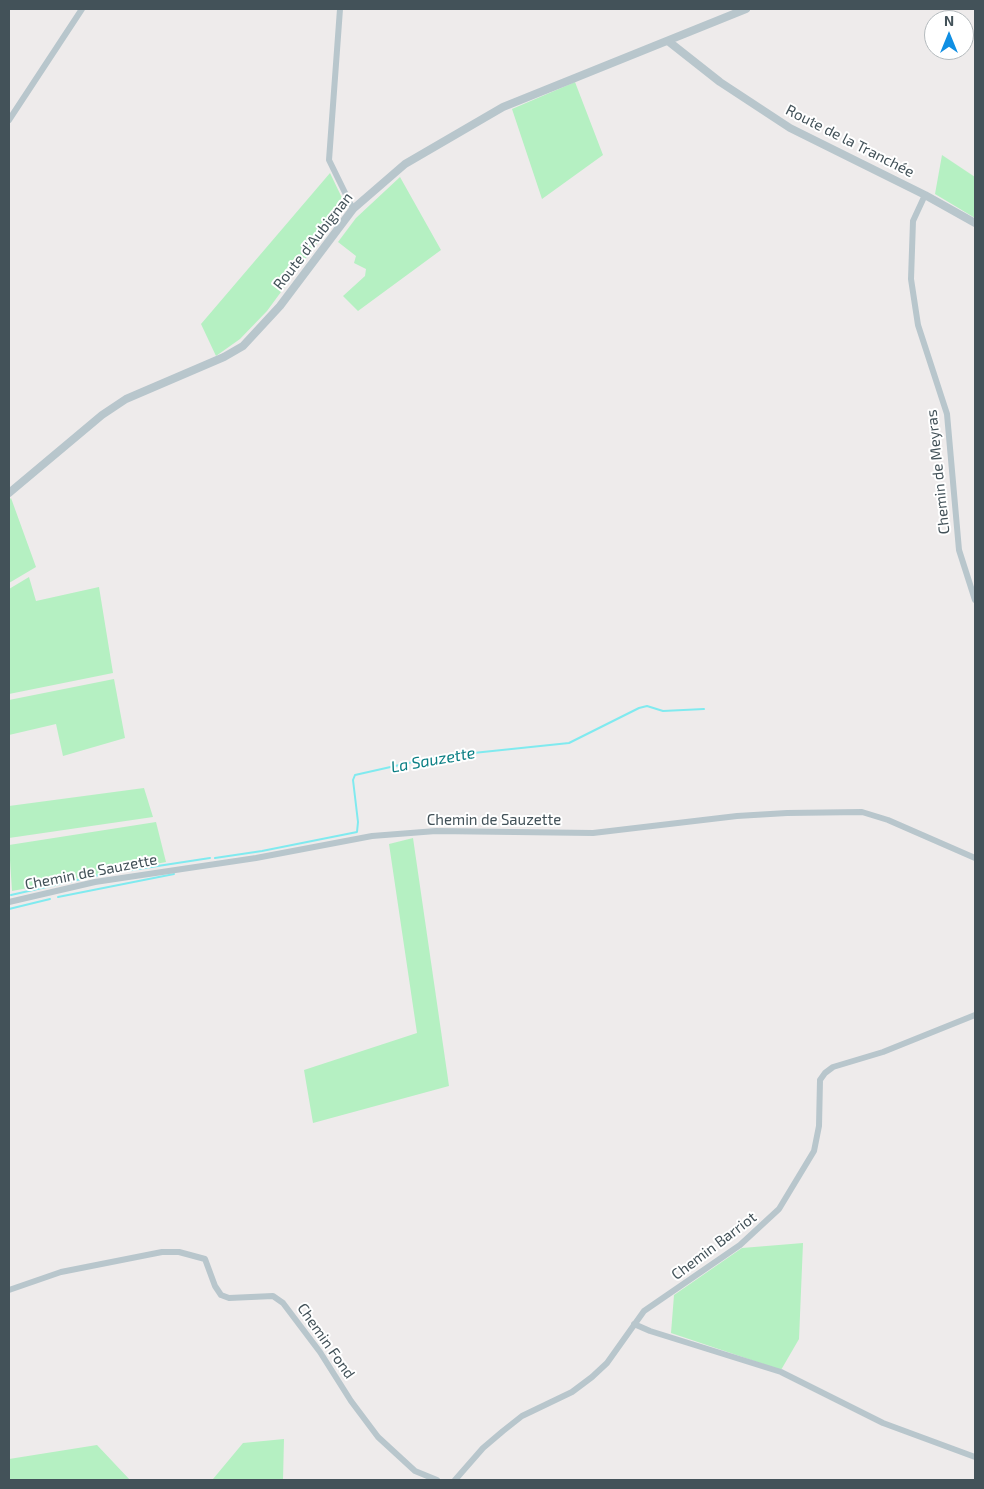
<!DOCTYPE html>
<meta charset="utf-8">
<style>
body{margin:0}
#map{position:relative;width:984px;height:1489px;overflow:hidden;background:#eeebeb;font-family:"Exo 2",sans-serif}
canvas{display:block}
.frame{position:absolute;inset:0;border:10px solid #435259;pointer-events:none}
.north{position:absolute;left:924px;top:10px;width:50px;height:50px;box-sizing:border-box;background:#fff;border:1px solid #b4babd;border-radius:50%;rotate:0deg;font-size:14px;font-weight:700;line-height:20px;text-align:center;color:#435259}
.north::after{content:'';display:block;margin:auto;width:18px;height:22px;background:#108fe3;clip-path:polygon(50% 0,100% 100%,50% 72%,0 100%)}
</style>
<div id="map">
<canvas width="984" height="1489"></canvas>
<div class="frame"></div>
<div class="north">N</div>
</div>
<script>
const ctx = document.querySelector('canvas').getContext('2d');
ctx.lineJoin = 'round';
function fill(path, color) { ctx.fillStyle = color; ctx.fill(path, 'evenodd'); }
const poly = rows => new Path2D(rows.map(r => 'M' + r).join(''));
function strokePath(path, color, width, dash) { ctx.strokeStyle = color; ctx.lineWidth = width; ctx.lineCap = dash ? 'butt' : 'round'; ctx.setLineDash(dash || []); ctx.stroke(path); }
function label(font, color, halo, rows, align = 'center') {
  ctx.font = font + ' "Exo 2",sans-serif'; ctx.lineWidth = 4; ctx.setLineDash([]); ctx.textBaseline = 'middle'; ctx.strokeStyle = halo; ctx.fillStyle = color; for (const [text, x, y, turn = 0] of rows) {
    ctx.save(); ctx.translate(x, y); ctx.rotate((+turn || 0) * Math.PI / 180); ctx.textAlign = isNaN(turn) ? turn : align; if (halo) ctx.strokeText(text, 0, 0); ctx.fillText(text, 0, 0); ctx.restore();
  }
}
fill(poly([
 [575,82,603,155,542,199,512,109],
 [942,155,975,177,975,218,935,194],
 [330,173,343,200,342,209,267,311,240,339,216,356,201,324],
 [400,177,441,250,358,311,343,296,365,276,366,269,354,263,356,256,338,242,356,218],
 [11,498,36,567,9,583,9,500],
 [29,577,36,601,99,587,113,673,9,694,9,589],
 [114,679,125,738,63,756,56,724,9,735,9,700],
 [144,788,153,817,9,838,9,806],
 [156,822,166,862,12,891,9,845],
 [413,838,449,1086,313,1123,304,1070,417,1033,389,844],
 [803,1243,799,1339,781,1370,671,1333,674,1295,742,1248],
 [284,1439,283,1480,198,1480,213,1479,243,1443],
 [97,1445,130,1480,9,1480,9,1459]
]), '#b5f0c2');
strokePath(poly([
 [215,858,262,851,357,832,358,822,353,780,355,775,435,757,569,743,639,708,647,706,663,711,704,709],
 [11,895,99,875,210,858],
 [58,897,174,874],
 [9,909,50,899]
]), '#80eaef', 2);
strokePath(poly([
 [340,9,329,160,353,209],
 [9,120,82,9],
 [925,195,913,221,911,279,918,325,947,414,959,550,975,600],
 [9,902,95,882,256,858,372,836,436,831,593,833,737,816,787,813,862,812,888,820,975,858],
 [9,1290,61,1272,162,1252,179,1252,205,1259,215,1286,221,1295,229,1298,273,1296,283,1303,320,1352,351,1401,378,1437,415,1471,437,1480],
 [634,1324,650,1331,781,1372,883,1423,975,1457],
 [455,1480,483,1448,503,1431,522,1416,572,1392,592,1377,607,1363,644,1311,740,1245,779,1209,814,1151,819,1126,820,1080,825,1073,833,1067,883,1052,975,1015]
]), '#b8c6cc', 6);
strokePath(poly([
 [668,41,720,82,790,128,925,195,975,223],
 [9,493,102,415,126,399,224,357,243,346,280,306,353,209,405,164,503,107,746,9]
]), '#b8c6cc', 8);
label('15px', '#435259', '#fff', [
 ["Route de la Tranchée",850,141,27],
 ["Route d'Aubignan",313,241,-52],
 ["Chemin de Meyras",938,472,-96],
 ["Chemin de Sauzette",494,820],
 ["Chemin de Sauzette",91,872,-11],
 ["Chemin Barriot",714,1246,-37],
 ["Chemin Fond",326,1341,55]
]);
label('italic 16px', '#097e83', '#fff', [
 ["La Sauzette",433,760,-10]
]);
</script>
